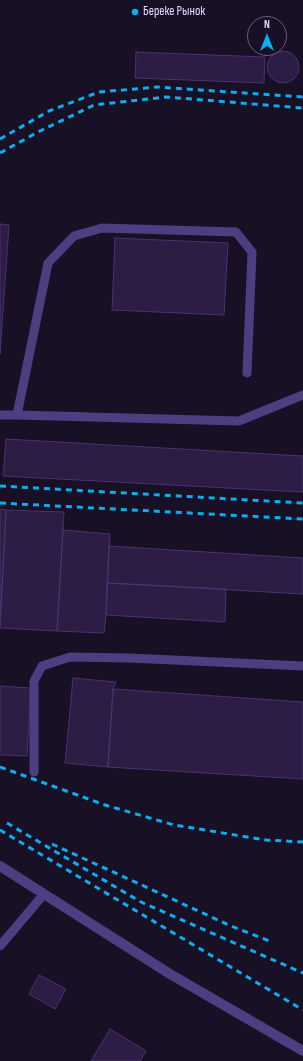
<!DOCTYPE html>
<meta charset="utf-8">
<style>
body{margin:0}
#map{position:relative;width:303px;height:1061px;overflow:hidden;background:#181025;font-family:"Sofia Sans Condensed",sans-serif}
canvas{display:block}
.north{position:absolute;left:247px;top:16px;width:40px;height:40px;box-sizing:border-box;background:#181025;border:1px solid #69607b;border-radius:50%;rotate:0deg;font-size:11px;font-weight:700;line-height:16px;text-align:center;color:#e3d7fd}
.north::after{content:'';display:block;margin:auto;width:14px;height:18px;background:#0dadf2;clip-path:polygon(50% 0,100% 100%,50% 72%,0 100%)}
</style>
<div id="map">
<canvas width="303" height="1061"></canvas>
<div class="north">N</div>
</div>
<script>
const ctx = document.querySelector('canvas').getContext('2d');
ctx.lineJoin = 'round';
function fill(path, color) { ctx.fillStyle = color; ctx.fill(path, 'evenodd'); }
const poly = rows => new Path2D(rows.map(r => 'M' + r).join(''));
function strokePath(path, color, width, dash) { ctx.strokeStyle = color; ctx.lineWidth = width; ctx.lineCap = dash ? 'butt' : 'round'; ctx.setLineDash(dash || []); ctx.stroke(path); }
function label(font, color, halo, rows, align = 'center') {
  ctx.font = font + ' "Sofia Sans Condensed",sans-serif'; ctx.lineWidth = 4; ctx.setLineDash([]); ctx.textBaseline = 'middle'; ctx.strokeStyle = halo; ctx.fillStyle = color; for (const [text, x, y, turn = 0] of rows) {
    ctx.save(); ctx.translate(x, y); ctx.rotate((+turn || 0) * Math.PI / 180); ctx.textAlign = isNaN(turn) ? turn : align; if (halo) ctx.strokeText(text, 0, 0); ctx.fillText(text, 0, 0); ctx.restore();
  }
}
const building = poly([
 '267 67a16 16 0 1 1 32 0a16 16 0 1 1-32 0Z',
 [136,52,265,57,264,83,135,78,136,52],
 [0,224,9,225,0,354,0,224],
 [115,238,228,243,224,315,112,310,115,238],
 [6,439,303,456,303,492,3,476,6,439],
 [0,509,6,510,0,626,0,509],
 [6,510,64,512,57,631,0,628,6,510],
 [63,530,110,534,106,615,104,633,57,631,63,530],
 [109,546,303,558,303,594,107,583,109,546],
 [107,583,226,589,225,622,106,615,107,583],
 [73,678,116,682,113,689,108,767,65,763,73,678],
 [0,686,31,688,27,756,0,755,0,686],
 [113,689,303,702,303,779,108,767,113,689],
 [39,975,66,989,55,1009,29,994,39,975],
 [110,1029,146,1051,140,1061,91,1061,110,1029]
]);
fill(building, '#2d1d45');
strokePath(building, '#4a3170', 1);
strokePath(poly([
 [247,373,252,252,236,232,102,228,74,236,48,263,17,415,239,421,303,395],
 [0,415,17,415],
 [34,772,34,681,42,666,70,657,130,658,303,666],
 [0,946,44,894]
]), '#4e3e81', 9);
strokePath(poly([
 [0,866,170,974,303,1051]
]), '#4e3e81', 10);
strokePath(poly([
 [0,139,49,111,99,92,158,87,303,97],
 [0,153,38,132,94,105,166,97,303,108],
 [0,486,303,503],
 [0,503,303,519],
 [0,767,105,805,174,825,266,840,303,842],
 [7,823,141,902,303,973],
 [0,830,303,1010],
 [52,844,231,926,272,942]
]), '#0dadf2', 3, [6, 5]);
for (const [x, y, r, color] of [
 [135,12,4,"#0dadf2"]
]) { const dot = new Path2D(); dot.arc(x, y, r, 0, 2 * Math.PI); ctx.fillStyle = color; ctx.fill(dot); strokePath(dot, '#181025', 1.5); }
label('13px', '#e3d7fd', '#181025', [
 ["Береке Рынок",143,12]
], 'left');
</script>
